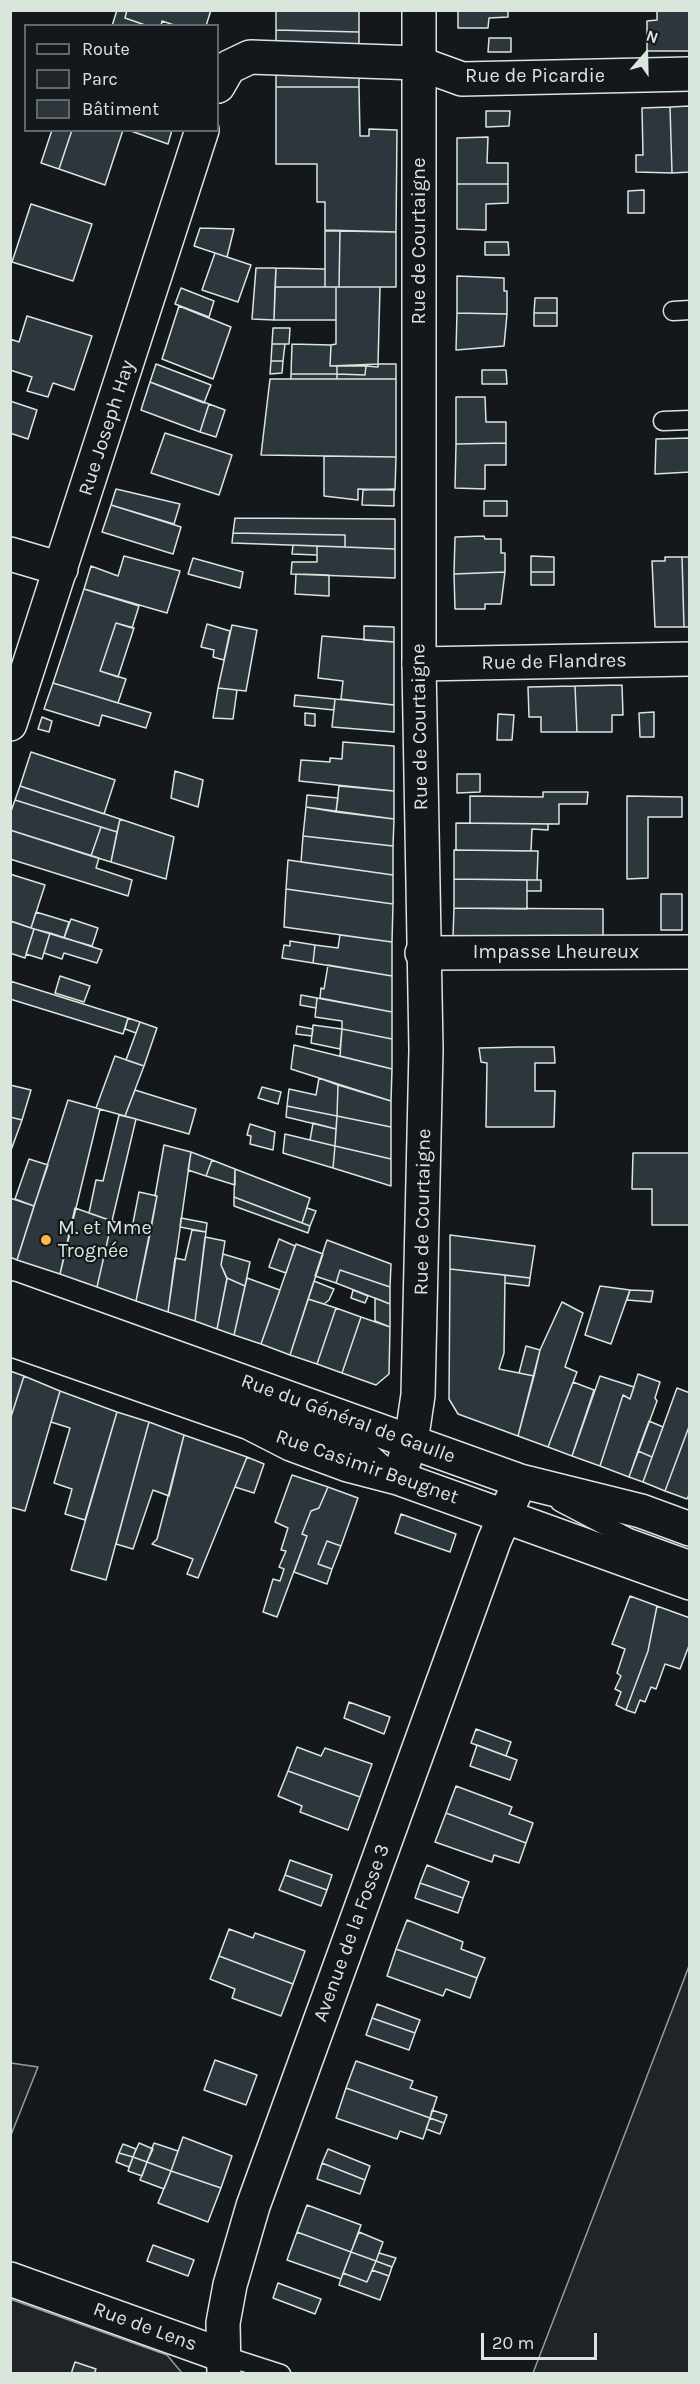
<!DOCTYPE html>
<meta charset="utf-8">
<style>
body{margin:0}
#map{position:relative;width:700px;height:2384px;overflow:hidden;background:#14181c;font-family:Karla,sans-serif}
canvas{display:block}
.frame{position:absolute;inset:0;border:12px solid #d8e6dc;pointer-events:none}
.legend{position:absolute;left:24px;top:24px;width:195px;height:108px;box-sizing:border-box;background:#14181c;border:2px solid #626a69;margin:0;padding:8px 10px;list-style:none;font-size:18px;color:#d8e6dc}
.legend li{display:flex;align-items:center;gap:12px;height:30px}
.legend b{width:30px;border:2px solid #626a69}
.north{position:absolute;left:616px;top:24px;width:60px;height:60px;-webkit-text-stroke:4px #14181c;paint-order:stroke;rotate:20deg;font-size:16px;font-weight:700;line-height:24px;text-align:center;color:#d8e6dc}
.north::after{content:'';display:block;margin:auto;width:21px;height:27px;background:#d8e6dc;clip-path:polygon(50% 0,100% 100%,50% 72%,0 100%)}
.scale{position:absolute;left:481px;top:2333px;width:116px;height:27px;box-sizing:border-box;border:3px solid #d8e6dc;border-top:0;padding-left:8px;font-size:18px;line-height:21px;white-space:nowrap;color:#d8e6dc;-webkit-text-stroke:4px #14181c;paint-order:stroke}
</style>
<div id="map">
<canvas width="700" height="2384"></canvas>
<div class="frame"></div>
<ul class="legend">
<li><b style="height:8px;background:#14181c"></b>Route</li>
<li><b style="height:16px;background:#202428"></b>Parc</li>
<li><b style="height:16px;background:#2c363c"></b>Bâtiment</li>
</ul>
<div class="north">N</div>
<div class="scale">20 m</div>
</div>
<script>
const ctx = document.querySelector('canvas').getContext('2d');
ctx.lineJoin = 'round';
function fill(path, color) { ctx.fillStyle = color; ctx.fill(path, 'evenodd'); }
const poly = rows => new Path2D(rows.map(r => 'M' + r).join(''));
function strokePath(path, color, width, dash) { ctx.strokeStyle = color; ctx.lineWidth = width; ctx.lineCap = dash ? 'butt' : 'round'; ctx.setLineDash(dash || []); ctx.stroke(path); }
function label(font, color, halo, rows, align = 'center') {
  ctx.font = font + ' Karla,sans-serif'; ctx.lineWidth = 4.5; ctx.setLineDash([]); ctx.textBaseline = 'middle'; ctx.strokeStyle = halo; ctx.fillStyle = color; for (const [text, x, y, turn = 0] of rows) {
    ctx.save(); ctx.translate(x, y); ctx.rotate((+turn || 0) * Math.PI / 180); ctx.textAlign = isNaN(turn) ? turn : align; if (halo) ctx.strokeText(text, 0, 0); ctx.fillText(text, 0, 0); ctx.restore();
  }
}
const green = poly([
 [689,1966,689,2373,533,2373,613,2165,689,1966],
 [11,2063,38,2067,11,2135,10,2063,11,2063],
 [10,2299,167,2355,182,2373,11,2373,10,2299]
]);
fill(green, '#202428');
strokePath(green, '#939e99', 1.5);
const building = poly([
 [117,10,127,10,125,18,148,26,112,26,117,10],
 [127,10,211,10,206,26,177,26,162,21,161,26,148,26,125,18,127,10],
 [276,10,359,10,359,32,276,30,276,10],
 [458,10,508,10,508,17,489,18,488,28,458,28,458,10],
 [657,10,690,10,690,51,647,51,647,21,657,20,657,10],
 [276,30,359,32,359,87,276,87,276,30],
 [489,38,511,38,511,52,488,52,489,38],
 [276,87,359,87,360,136,369,136,369,129,397,130,396,232,325,230,325,202,317,202,317,164,276,164,276,87],
 [690,106,690,172,672,173,670,107,690,106],
 [670,107,672,173,636,172,636,155,643,155,642,108,670,107],
 [486,111,510,111,509,126,486,127,486,111],
 [52,130,72,130,59,169,41,163,52,130],
 [72,130,123,130,105,185,59,169,72,130],
 [128,130,172,130,168,144,128,130],
 [488,137,487,163,508,163,508,184,457,184,457,138,488,137],
 [457,184,508,184,508,203,486,204,486,230,457,229,457,184],
 [644,190,644,213,628,213,628,191,644,190],
 [31,204,92,224,73,281,12,262,31,204],
 [200,228,234,229,227,257,194,246,200,228],
 [325,231,340,231,339,287,325,287,325,231],
 [340,231,396,232,396,287,339,287,340,231],
 [485,242,508,242,509,255,485,255,485,242],
 [215,253,251,265,238,302,202,290,215,253],
 [256,268,276,268,274,320,252,319,256,268],
 [276,268,325,269,325,287,275,287,276,268],
 [457,276,504,278,504,291,507,291,507,314,457,313,457,276],
 [275,287,336,287,336,320,274,320,275,287],
 [336,287,380,287,378,364,330,366,331,345,336,344,336,287],
 [181,288,214,301,209,317,175,304,181,288],
 [535,298,557,298,557,313,534,313,535,298],
 [179,306,231,327,213,379,162,359,179,306],
 [457,313,507,314,504,346,456,350,457,313],
 [534,313,557,313,557,326,534,326,534,313],
 [27,316,92,336,74,390,53,383,48,397,27,391,32,377,10,370,10,339,19,342,27,316],
 [273,328,290,328,289,344,272,344,273,328],
 [272,344,285,344,283,361,271,361,272,344],
 [292,344,331,345,330,366,337,366,337,374,291,374,292,344],
 [271,361,283,361,282,373,270,374,271,361],
 [156,364,211,385,204,403,150,382,156,364],
 [378,364,396,364,396,379,337,379,337,374,365,375,366,366,378,367,378,364],
 [337,366,366,366,365,375,337,374,337,366],
 [482,370,506,370,507,384,482,384,482,370],
 [291,374,337,374,337,379,291,379,291,374],
 [270,379,396,379,396,457,261,455,270,379],
 [150,382,209,404,200,432,141,410,150,382],
 [456,397,485,397,486,422,506,422,506,443,456,444,456,397],
 [10,401,37,410,28,439,10,433,10,401],
 [209,404,225,410,216,437,200,432,209,404],
 [165,433,232,455,219,495,151,473,165,433],
 [690,438,690,472,655,474,656,439,690,438],
 [506,443,506,465,485,465,485,489,455,488,456,444,506,443],
 [324,456,396,457,395,490,358,489,358,500,324,496,324,456],
 [116,489,180,504,174,524,111,505,116,489],
 [394,489,394,506,362,505,363,490,394,489],
 [484,501,507,501,507,516,484,516,484,501],
 [111,505,181,527,173,554,102,532,111,505],
 [235,518,395,519,395,549,345,547,345,535,233,533,235,518],
 [233,533,345,535,345,547,232,543,233,533],
 [484,536,485,539,501,539,501,553,505,553,505,572,454,574,455,537,484,536],
 [293,545,317,546,317,555,292,554,293,545],
 [317,546,395,549,395,578,291,574,292,562,317,562,317,546],
 [124,556,180,571,167,613,84,589,91,566,118,576,124,556],
 [531,556,554,557,554,572,531,572,531,556],
 [665,557,682,557,684,627,655,627,652,561,665,561,665,557],
 [682,557,690,557,690,627,684,627,682,557],
 [193,558,243,572,240,588,188,574,193,558],
 [505,572,501,604,485,604,485,609,455,609,454,574,505,572],
 [531,572,554,572,554,585,531,585,531,572],
 [296,574,329,575,329,596,295,594,296,574],
 [84,589,139,606,132,628,116,623,100,671,126,679,118,703,53,683,84,589],
 [116,623,134,628,118,677,100,671,116,623],
 [207,624,230,631,224,660,213,657,214,650,201,647,207,624],
 [232,625,257,630,246,691,218,688,232,625],
 [364,626,394,627,394,642,364,640,364,626],
 [322,636,394,642,394,705,341,699,343,681,318,678,322,636],
 [53,683,151,713,146,728,102,715,99,726,44,709,53,683],
 [622,685,623,715,612,715,612,732,577,732,575,686,622,685],
 [575,686,577,732,541,732,541,717,529,717,528,687,575,686],
 [218,688,237,690,233,719,213,718,218,688],
 [295,695,335,699,334,710,294,706,295,695],
 [335,699,394,705,394,732,332,727,335,699],
 [654,712,654,737,640,737,639,713,654,712],
 [305,713,315,714,315,726,305,725,305,713],
 [498,714,514,715,512,740,497,740,498,714],
 [42,717,52,721,49,732,38,729,42,717],
 [343,742,394,746,394,791,299,781,301,760,330,762,330,758,342,759,343,742],
 [31,752,115,780,104,814,20,786,31,752],
 [175,771,203,780,198,807,171,798,175,771],
 [457,774,480,774,480,792,457,793,457,774],
 [20,786,120,819,117,832,15,800,20,786],
 [339,786,394,791,394,819,336,812,339,786],
 [543,792,588,792,587,804,559,804,559,824,470,823,470,796,543,797,543,792],
 [307,795,338,798,336,812,306,807,307,795],
 [627,796,682,797,682,817,648,817,648,878,627,879,627,796],
 [15,800,101,827,91,856,10,830,10,814,15,800],
 [306,807,394,819,393,846,303,836,306,807],
 [120,819,174,837,166,879,111,862,120,819],
 [456,823,548,824,548,830,532,829,531,851,456,850,456,823],
 [101,827,117,832,111,862,91,856,101,827],
 [10,830,99,858,96,868,132,880,128,896,10,859,10,830],
 [303,836,393,846,393,875,301,862,303,836],
 [454,850,538,851,537,880,454,879,454,850],
 [288,860,393,875,393,904,286,889,288,860],
 [10,874,45,885,31,928,10,921,10,874],
 [454,879,527,880,527,909,454,908,454,879],
 [527,880,541,880,541,891,527,891,527,880],
 [286,889,393,904,392,942,284,927,286,889],
 [661,894,682,894,682,930,661,930,661,894],
 [454,908,603,909,603,937,453,937,454,908],
 [36,912,69,922,64,938,31,928,36,912],
 [71,919,98,928,92,946,64,938,71,919],
 [11,921,34,929,25,958,10,953,11,921],
 [34,929,50,933,42,959,26,954,34,929],
 [50,933,102,950,97,963,64,953,62,959,44,953,50,933],
 [340,935,392,942,392,976,313,963,315,945,338,948,340,935],
 [290,941,315,945,313,963,282,958,284,945,290,946,290,941],
 [328,965,392,976,392,1012,320,998,321,988,324,989,328,965],
 [60,976,90,986,84,1002,55,993,60,976],
 [10,981,128,1018,123,1034,10,999,10,981],
 [301,995,317,998,316,1008,300,1005,301,995],
 [317,998,392,1012,392,1039,342,1029,342,1021,315,1017,317,998],
 [128,1018,140,1022,136,1033,125,1029,128,1018],
 [140,1022,157,1028,144,1066,126,1060,140,1022],
 [313,1025,342,1029,340,1049,311,1043,313,1025],
 [297,1026,313,1029,312,1036,296,1034,297,1026],
 [342,1029,392,1039,392,1069,340,1056,342,1029],
 [294,1045,392,1069,391,1101,291,1069,294,1045],
 [517,1047,554,1047,555,1063,535,1063,535,1091,555,1091,554,1127,486,1127,487,1063,481,1062,479,1048,517,1047],
 [115,1056,144,1066,125,1116,96,1108,115,1056],
 [319,1078,338,1085,337,1116,287,1106,289,1089,316,1095,319,1078],
 [10,1085,31,1090,22,1120,10,1117,10,1085],
 [338,1085,391,1101,391,1127,337,1116,338,1085],
 [262,1087,281,1092,278,1104,258,1098,262,1087],
 [135,1090,196,1109,189,1134,125,1116,135,1090],
 [68,1100,100,1109,60,1274,17,1260,68,1100],
 [287,1106,337,1116,336,1129,286,1117,287,1106],
 [119,1115,136,1119,112,1221,89,1213,96,1180,103,1181,119,1115],
 [337,1116,391,1127,391,1159,335,1146,337,1116],
 [10,1117,22,1120,10,1153,10,1117],
 [313,1123,336,1129,335,1146,310,1140,313,1123],
 [250,1124,275,1132,273,1150,250,1144,251,1136,247,1135,250,1124],
 [285,1134,335,1146,333,1168,283,1153,285,1134],
 [164,1145,191,1152,168,1312,136,1301,157,1196,155,1196,164,1145],
 [335,1146,391,1159,391,1186,333,1168,335,1146],
 [191,1152,212,1160,206,1176,188,1170,191,1152],
 [633,1153,690,1153,690,1225,652,1225,652,1189,632,1189,633,1153],
 [29,1159,48,1165,34,1206,15,1199,29,1159],
 [212,1160,235,1169,235,1185,206,1176,212,1160],
 [235,1169,310,1198,302,1223,234,1197,235,1169],
 [139,1192,157,1196,150,1234,132,1228,139,1192],
 [234,1197,310,1226,308,1233,234,1206,234,1197],
 [10,1198,34,1206,17,1260,10,1257,10,1198],
 [75,1208,112,1221,97,1287,60,1274,75,1208],
 [307,1208,316,1211,310,1226,302,1223,307,1208],
 [181,1218,207,1223,206,1232,180,1227,181,1218],
 [112,1221,150,1234,136,1301,97,1287,112,1221],
 [192,1230,206,1232,195,1321,168,1312,175,1258,185,1260,192,1230],
 [450,1235,535,1246,530,1278,450,1269,450,1235],
 [205,1237,225,1241,221,1265,227,1279,217,1329,195,1321,205,1237],
 [279,1239,295,1246,286,1273,269,1267,279,1239],
 [327,1240,391,1264,390,1287,340,1270,336,1283,315,1276,327,1240],
 [296,1244,323,1254,290,1355,261,1344,296,1244],
 [223,1254,250,1262,245,1286,227,1278,221,1265,223,1254],
 [450,1269,505,1275,504,1353,499,1369,534,1376,518,1436,458,1414,449,1399,450,1269],
 [340,1270,390,1287,390,1304,336,1283,340,1270],
 [505,1275,530,1278,529,1286,505,1283,505,1275],
 [227,1278,245,1286,234,1335,217,1329,227,1278],
 [247,1278,280,1290,261,1344,234,1335,247,1278],
 [314,1281,334,1289,329,1300,324,1304,308,1299,314,1281],
 [600,1286,630,1290,611,1344,585,1335,600,1286],
 [353,1290,368,1296,365,1303,351,1298,353,1290],
 [630,1290,653,1291,651,1302,627,1300,630,1290],
 [375,1298,390,1304,390,1327,375,1321,375,1298],
 [308,1299,336,1308,317,1364,290,1355,308,1299],
 [562,1302,583,1313,565,1367,577,1372,548,1447,518,1436,540,1350,562,1302],
 [336,1308,361,1317,342,1373,317,1364,336,1308],
 [361,1317,390,1327,389,1374,376,1385,342,1373,361,1317],
 [526,1346,540,1350,534,1376,519,1373,526,1346],
 [10,1371,24,1376,10,1420,10,1371],
 [638,1374,660,1382,655,1398,657,1401,629,1477,600,1466,623,1395,630,1399,638,1374],
 [24,1376,60,1391,25,1511,10,1507,10,1420,24,1376],
 [600,1376,634,1387,630,1399,623,1395,600,1466,572,1456,600,1376],
 [573,1382,594,1390,572,1456,548,1447,573,1382],
 [677,1388,690,1393,690,1424,665,1491,643,1482,677,1388],
 [60,1391,117,1412,85,1520,65,1514,72,1489,54,1483,70,1428,51,1422,60,1391],
 [117,1412,149,1422,106,1580,71,1570,117,1412],
 [649,1421,663,1427,652,1457,638,1451,649,1421],
 [149,1422,184,1435,169,1496,153,1490,133,1549,116,1544,149,1422],
 [690,1424,690,1493,687,1499,665,1491,690,1424],
 [184,1435,247,1457,198,1578,187,1574,193,1559,152,1544,157,1539,184,1435],
 [638,1451,652,1457,643,1482,629,1477,638,1451],
 [247,1457,264,1464,254,1493,235,1487,247,1457],
 [292,1475,328,1487,319,1508,311,1511,302,1534,307,1536,277,1617,263,1612,273,1579,280,1581,284,1569,279,1567,286,1551,281,1550,288,1528,275,1522,292,1475],
 [328,1487,358,1498,341,1546,327,1541,318,1564,332,1569,327,1584,294,1572,307,1536,302,1534,311,1511,319,1508,328,1487],
 [401,1514,456,1534,450,1552,395,1533,401,1514],
 [327,1541,341,1546,332,1569,318,1564,327,1541],
 [630,1596,657,1606,648,1651,626,1710,616,1705,621,1692,615,1689,621,1676,617,1673,625,1649,612,1644,630,1596],
 [657,1606,690,1618,690,1643,680,1669,665,1664,656,1689,651,1687,645,1702,640,1700,635,1713,626,1710,648,1651,657,1606],
 [349,1702,390,1717,384,1734,344,1718,349,1702],
 [476,1729,511,1742,506,1756,471,1743,476,1729],
 [477,1745,517,1760,510,1780,470,1766,477,1745],
 [297,1747,321,1756,325,1748,372,1764,360,1797,288,1771,297,1747],
 [288,1771,360,1797,348,1830,300,1812,302,1806,278,1796,288,1771],
 [456,1786,512,1807,509,1814,533,1823,526,1843,446,1813,456,1786],
 [446,1813,526,1843,519,1863,494,1855,492,1862,435,1842,446,1813],
 [290,1860,332,1875,327,1890,285,1875,290,1860],
 [427,1865,469,1882,463,1898,420,1883,427,1865],
 [285,1875,327,1890,321,1906,279,1890,285,1875],
 [420,1883,463,1898,458,1913,415,1898,420,1883],
 [407,1920,463,1942,461,1949,485,1958,477,1978,396,1949,407,1920],
 [229,1929,253,1938,255,1933,305,1951,293,1984,219,1956,229,1929],
 [396,1949,477,1978,470,1998,446,1989,443,1996,387,1976,396,1949],
 [219,1956,293,1984,281,2016,232,1998,235,1989,210,1979,219,1956],
 [377,2004,420,2020,415,2033,372,2018,377,2004],
 [372,2018,415,2033,409,2050,366,2035,372,2018],
 [215,2060,257,2075,246,2105,204,2090,215,2060],
 [356,2061,413,2081,410,2088,437,2097,430,2118,346,2088,356,2061],
 [346,2088,430,2118,423,2139,400,2131,397,2139,336,2118,346,2088],
 [432,2110,447,2115,444,2123,430,2118,432,2110],
 [430,2118,444,2123,440,2134,426,2129,430,2118],
 [183,2137,232,2156,221,2188,171,2171,183,2137],
 [139,2143,153,2149,147,2162,133,2157,139,2143],
 [154,2143,178,2151,171,2171,147,2162,154,2143],
 [123,2144,136,2149,133,2157,119,2153,123,2144],
 [328,2149,370,2166,365,2180,322,2163,328,2149],
 [119,2153,133,2157,129,2167,116,2162,119,2153],
 [133,2157,147,2162,142,2176,128,2171,133,2157],
 [147,2162,171,2171,164,2189,140,2180,147,2162],
 [322,2163,365,2180,360,2194,317,2179,322,2163],
 [171,2171,221,2188,208,2222,158,2203,171,2171],
 [307,2205,361,2225,351,2252,297,2232,307,2205],
 [297,2232,351,2252,341,2279,287,2260,297,2232],
 [359,2232,383,2242,376,2261,351,2252,359,2232],
 [153,2245,194,2260,188,2276,147,2261,153,2245],
 [351,2252,376,2261,367,2282,343,2273,351,2252],
 [379,2253,396,2258,392,2267,376,2261,379,2253],
 [376,2261,392,2267,389,2276,372,2270,376,2261],
 [372,2270,389,2276,380,2300,339,2285,343,2273,367,2282,372,2270],
 [278,2283,321,2299,315,2314,273,2298,278,2283],
 [75,2362,96,2369,94,2374,71,2374,75,2362]
]);
fill(building, '#2c363c');
strokePath(building, '#d8e6dc', 1.5);
const lane = poly([
 [673,311,690,310],
 [663,421,690,420],
 [10,1318,358,1442,390,1471],
 [560,1502,629,1538,690,1560],
 [222,2355,281,2374]
]);
const street = poly([
 [218,86,229,67,250,57,418,63,462,79,690,74],
 [10,554,61,569],
 [419,664,690,659],
 [10,724,202,130],
 [422,953,690,952],
 [10,2279,222,2355]
]);
const secondary = poly([
 [10,1298,520,1481,641,1511,690,1529],
 [10,1339,250,1423,291,1444,348,1465,398,1478,690,1583],
 [398,1478,411,1442,418,1395,426,1050,419,664,419,10],
 [224,2374,223,2323,230,2285,253,2206,494,1541,520,1481]
]);
strokePath(lane, '#d8e6dc', 21);
strokePath(street, '#d8e6dc', 36);
strokePath(secondary, '#d8e6dc', 36);
strokePath(lane, '#14181c', 18);
strokePath(street, '#14181c', 33);
strokePath(secondary, '#14181c', 33);
for (const [x, y, r, color] of [
 [46,1240,6,"#ffb74d"]
]) { const dot = new Path2D(); dot.arc(x, y, r, 0, 2 * Math.PI); ctx.fillStyle = color; ctx.fill(dot); strokePath(dot, '#14181c', 2); }
label('20px', '#d8e6dc', '#14181c', [
 ["Rue de Picardie",535,76],
 ["Rue de Courtaigne",419,241,-90],
 ["Rue Joseph Hay",107,428,-72],
 ["Rue de Flandres",554,662,-1],
 ["Rue de Courtaigne",420,727,-91],
 ["Impasse Lheureux",556,952],
 ["Rue de Courtaigne",423,1212,-89],
 ["Rue du Général de Gaulle",348,1419,20],
 ["Rue Casimir Beugnet",367,1467,19],
 ["Avenue de la Fosse 3",352,1933,-70],
 ["Rue de Lens",145,2327,20]
]);
label('20px', '#d8e6dc', '#14181c', [
 ["M. et Mme",58,1228],
 ["Trognée",58,1251]
], 'left');
</script>
